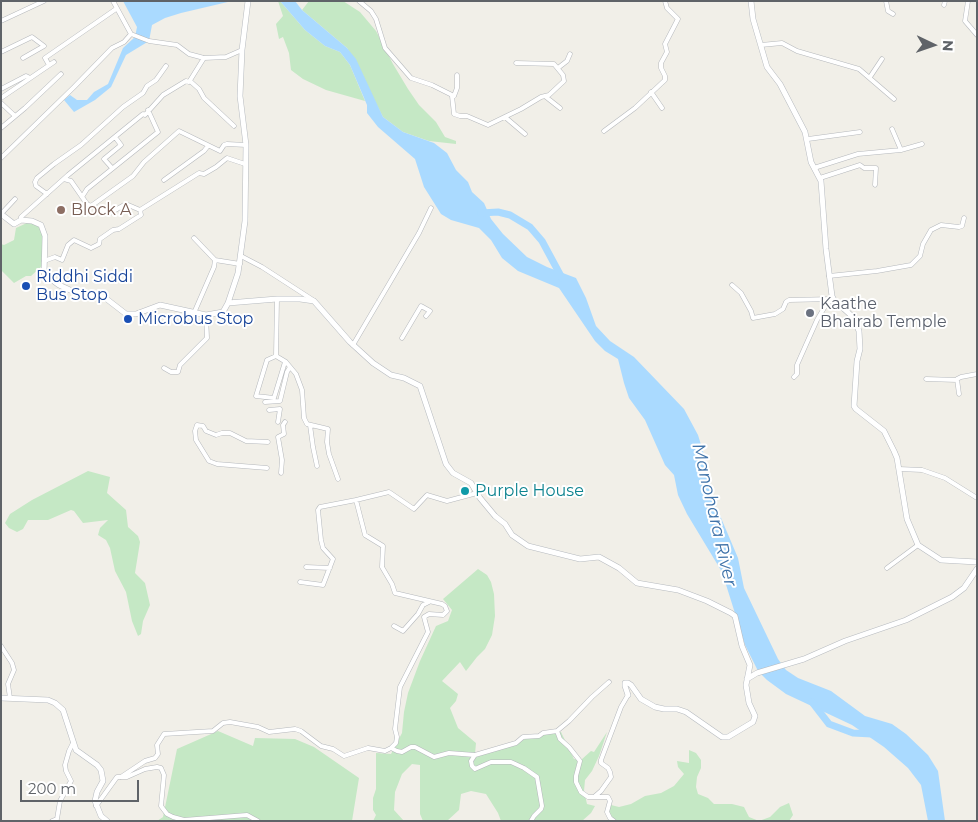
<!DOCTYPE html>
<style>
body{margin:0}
#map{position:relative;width:978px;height:822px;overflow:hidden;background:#f1efe8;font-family:Montserrat,sans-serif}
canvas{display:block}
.frame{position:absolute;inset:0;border:2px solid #5f6368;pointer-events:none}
.north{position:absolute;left:908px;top:20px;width:50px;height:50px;-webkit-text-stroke:4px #fff;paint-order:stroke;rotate:93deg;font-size:14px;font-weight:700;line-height:20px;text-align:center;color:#5f6368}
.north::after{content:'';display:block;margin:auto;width:18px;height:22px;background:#5f6368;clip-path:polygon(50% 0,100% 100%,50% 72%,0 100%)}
.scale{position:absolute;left:20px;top:780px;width:119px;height:22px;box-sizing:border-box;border:2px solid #5f6368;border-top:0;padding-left:6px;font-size:15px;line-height:18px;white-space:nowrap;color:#5f6368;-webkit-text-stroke:4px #fff;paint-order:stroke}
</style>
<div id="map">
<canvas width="978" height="822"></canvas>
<div class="frame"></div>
<div class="north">N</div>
<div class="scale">200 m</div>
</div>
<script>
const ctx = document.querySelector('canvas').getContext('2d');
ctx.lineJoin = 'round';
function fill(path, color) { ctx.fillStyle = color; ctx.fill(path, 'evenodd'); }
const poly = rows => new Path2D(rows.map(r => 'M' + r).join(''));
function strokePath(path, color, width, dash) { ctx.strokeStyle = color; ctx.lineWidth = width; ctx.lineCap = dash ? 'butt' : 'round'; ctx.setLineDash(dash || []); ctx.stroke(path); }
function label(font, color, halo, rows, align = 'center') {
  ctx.font = font + ' Montserrat,sans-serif'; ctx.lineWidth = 4; ctx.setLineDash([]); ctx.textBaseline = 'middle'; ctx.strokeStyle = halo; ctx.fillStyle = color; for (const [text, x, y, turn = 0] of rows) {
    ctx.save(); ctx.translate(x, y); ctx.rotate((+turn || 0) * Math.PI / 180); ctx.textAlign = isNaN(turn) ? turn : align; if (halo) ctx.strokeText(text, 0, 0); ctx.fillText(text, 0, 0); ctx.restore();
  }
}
fill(poly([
 [278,1,280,1,305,30,325,46,340,52,350,65,365,101,326,90,303,79,291,70,289,53,283,37,279,39,276,24,283,16],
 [309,1,343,1,360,12,376,31,393,64,408,89,419,105,436,122,445,137,456,141,456,144,429,141,403,132,383,117,347,48,302,10],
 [29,222,42,226,45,236,42,266,31,276,26,276,14,283,1,270,1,244,4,245,14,240,16,228],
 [88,471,110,477,107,493,126,510,128,527,138,536,140,542,135,573,145,583,150,605,143,621,141,634,138,636,132,621,126,592,115,571,110,548,106,540,98,535,100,528,108,520,83,523,74,511,71,510,48,520,28,520,23,529,17,532,9,528,5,523,10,514,32,500],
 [478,569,487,575,491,582,494,594,495,616,492,635,485,649,477,657,466,671,460,662,442,681,458,694,456,701,450,708,458,728,476,743,475,754,516,743,525,739,549,733,561,732,574,759,581,760,591,751,594,752,607,732,599,756,592,771,585,780,584,791,587,804,595,806,591,813,582,821,501,821,498,813,486,794,471,791,461,794,459,810,447,821,423,821,420,814,420,765,412,764,402,774,395,792,394,810,404,821,373,821,376,815,373,810,373,798,376,789,376,753,391,754,402,733,404,712,408,693,420,661,436,626,448,621,452,610,443,599],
 [218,731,253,746,255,738,295,739,314,747,359,778,352,821,157,821,163,817,177,749],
 [689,750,696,753,701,760,701,768,697,777,696,787,698,794,708,798,714,804,732,804,744,807,749,817,759,821,770,817,780,807,789,803,793,815,789,821,618,821,611,818,608,811,611,805,619,807,631,804,645,796,661,793,674,786,684,774,678,767,677,761,689,763]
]), '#c5e8c5');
fill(poly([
 [123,1,232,1,181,13,165,18,152,25,149,41,126,55,111,87,95,100,74,112,64,100,70,95,77,100,87,100,94,92,108,84,123,48,135,37,137,27],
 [280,1,295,1,302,10,347,48,356,59,383,117,403,132,434,143,447,153,456,170,468,182,472,192,484,203,491,219,503,234,527,257,547,267,576,278,586,298,596,326,610,341,634,357,684,409,698,435,706,461,713,499,738,558,744,588,778,659,786,670,798,678,831,691,865,716,892,724,906,734,928,755,938,771,945,821,928,821,921,785,908,768,884,747,852,725,786,694,767,680,758,671,745,645,722,572,687,514,678,495,674,475,665,465,645,420,629,398,624,383,618,359,605,351,595,341,559,288,518,271,502,258,491,240,479,228,451,220,441,214,424,187,415,159,378,127,367,113,367,105,350,65,340,52,325,46,305,30]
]), '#aadaff');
strokePath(poly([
 [481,213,498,212,510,215,530,227,542,241,562,278],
 [812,702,829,724,853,733,872,734]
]), '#aadaff', 7);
const street = poly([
 [113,1,131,34],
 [359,1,371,11,376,19,385,48,411,78,432,85,454,96,457,88,457,75],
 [886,1,888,11,893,14],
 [968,1,965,21,977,35],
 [944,5,945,1],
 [1,21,44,1],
 [761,45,782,43,797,51,859,69,894,99],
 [1,52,32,37,44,46,23,58],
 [49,65,45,58,116,9],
 [558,68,567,61,570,54],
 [870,77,882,59],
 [190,81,199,89,204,98,234,126],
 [1,89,26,76,30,78],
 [651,92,662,108],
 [452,96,454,114,460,116,467,116,488,125,521,109,541,97,549,95,564,81,563,75,554,64,516,63],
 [546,97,560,108],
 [1,98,54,62],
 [1,103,15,116],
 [505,117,525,134],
 [1,128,25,108,61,74],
 [892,129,901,150],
 [604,131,635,108,665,80,665,76,661,68,661,63,667,52,665,44,678,19,667,8,665,1],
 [808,139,860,132],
 [1,158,74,87,112,48,124,42,131,34,149,41,177,45,189,54,204,58,226,57,242,50],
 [112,168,104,159,121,145,115,137],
 [814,168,858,154,901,150,922,144],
 [820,178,860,165,864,168,876,168,875,185],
 [64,179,71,181,87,204,91,206,133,176,144,162,179,131,220,151,224,145,227,144,246,145],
 [164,180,204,151,208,146],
 [47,194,36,186,35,182,37,178,54,164,81,145,123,107,143,93,147,86,156,80,166,66],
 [82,197,87,189,158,132,148,110],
 [91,206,110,213,126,204,140,210],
 [1,214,15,199],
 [21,220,21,217,68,175,143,114,145,115,163,95,186,81,189,82,204,58],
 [194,238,215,260,240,264],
 [241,256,262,267,313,300],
 [44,261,55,257,62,260,68,245,74,240,91,248,99,244,100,239,113,230,119,229,141,215,140,210,199,173,204,174,216,167,227,158,245,164],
 [829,276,877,271,911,265,920,256,923,244,931,230,941,225,959,227,962,226,964,218],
 [732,285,741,293,751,311,753,318,775,314,783,309,786,302,789,300,833,299],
 [277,299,276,356,286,362,296,374,302,390,304,418,307,424,328,429,327,442,329,454,338,479],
 [194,313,214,267,215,260],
 [402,338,421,306,430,311,426,316],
 [353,345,419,233,431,208],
 [276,356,267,360,256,396,274,398,285,362],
 [164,368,171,372,178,372,180,365,207,338,206,315],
 [794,377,797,374,797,365,817,320,827,303,832,301],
 [926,379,957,380],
 [959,394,957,379,961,377,977,374],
 [265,402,280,401,287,372,290,367],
 [269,410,280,409,278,422],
 [310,425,313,447,317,466],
 [267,468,217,464,209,461,196,440,195,431,197,425,203,426,206,431,216,435,222,433,230,433,246,441,268,442],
 [899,469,922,470,945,478,977,498],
 [281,473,282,460,278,437,284,434,283,425,285,422],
 [306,567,330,568],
 [887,568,918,545],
 [300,582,323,585,333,559,323,548,321,540,318,510,320,507,356,500,389,492,414,509,427,495,447,501,477,493],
 [394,626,403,631,418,614,423,605,429,602],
 [1,646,12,663,14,670,8,684,10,698],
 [557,731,569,721,592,697,609,682],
 [391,748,397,751,402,752,411,747,415,747,434,757,449,753,475,755,516,743,523,737,539,736,543,733,557,731,560,739,569,747,580,761,576,776,576,782,581,792,588,797,594,797,601,791,611,777,610,772,608,768,601,763,601,760,621,707,628,695],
 [475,755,471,761,472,766,475,769,491,762,511,762,524,768,537,777,542,806,541,809,534,816,531,821],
 [121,777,145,761,155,758,158,754,157,745,164,734,213,731,223,723,230,722,258,727,269,732,295,729,301,731,321,746,333,749,344,756,368,748,385,751,391,748,396,743,397,737,395,729,400,687,428,632,424,617,429,614,443,615,447,611,445,606,442,604,395,593,392,584,382,567,383,546,365,535,356,500],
 [594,797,608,797,610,801,607,812,610,818,614,821],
 [96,806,117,777,127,777,145,769,157,767,161,768,164,775,161,806,167,814,173,817,184,820,247,815,258,821],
 [52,821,57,819,60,801,71,781,66,771,65,765,69,751,73,743]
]);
const secondary = poly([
 [751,1,753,19,767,67,780,84,805,132,811,162,821,181,826,249,832,296,834,300,853,317,859,331,860,349,857,361,854,406,856,409,884,431,894,451,897,458,907,519,918,545,941,560,977,562],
 [1,214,14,224,21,220,32,221,41,225,45,236,44,274,59,285,81,295,97,295,104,297,126,314,136,314,160,305,206,315,223,312,228,303,238,273,245,221,246,145,240,96,242,50,248,1],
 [228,303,277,299,300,299,314,301,350,342,373,363,391,375,404,378,420,386,446,464,453,473,471,483,480,498,495,516,505,524,512,535,528,546,580,559,599,557,619,568,637,583,678,590,707,601,731,613,735,616,742,646,750,665,746,685,749,703,755,716,753,722,728,737,722,737,686,712,677,709,664,709,655,707,641,699,631,685,628,683,625,683,625,686,628,695],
 [747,679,757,673,804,659,845,641,906,620,952,597,964,588,977,569],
 [1,698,48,700,55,703,63,710,76,750,97,765,101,770,103,781,97,792,95,801,101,816,107,821]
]);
strokePath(street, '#b5b8bc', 5);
strokePath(secondary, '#b6babf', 6);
strokePath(street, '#fff', 4);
strokePath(secondary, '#fff', 5);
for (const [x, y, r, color] of [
 [61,210,5,"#8d6e63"],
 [26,286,5,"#1a4fb4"],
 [810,313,5,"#6b7280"],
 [128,319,5,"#1a4fb4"],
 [465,491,5,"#0f9aa8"]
]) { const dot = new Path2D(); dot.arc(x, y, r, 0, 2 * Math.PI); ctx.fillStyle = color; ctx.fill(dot); strokePath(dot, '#fff', 2); }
label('16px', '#785e54', '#fff', [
 ["Block A",71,210]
], 'left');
label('16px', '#164399', '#fff', [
 ["Riddhi Siddi",36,277],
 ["Bus Stop",36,295],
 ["Microbus Stop",138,319]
], 'left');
label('16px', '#5b616d', '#fff', [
 ["Kaathe",820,304],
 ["Bhairab Temple",820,322]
], 'left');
label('16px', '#0d838f', '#fff', [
 ["Purple House",475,491]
], 'left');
label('italic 18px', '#4174aa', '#fff', [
 ["Manohara River",714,515,77]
]);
</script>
